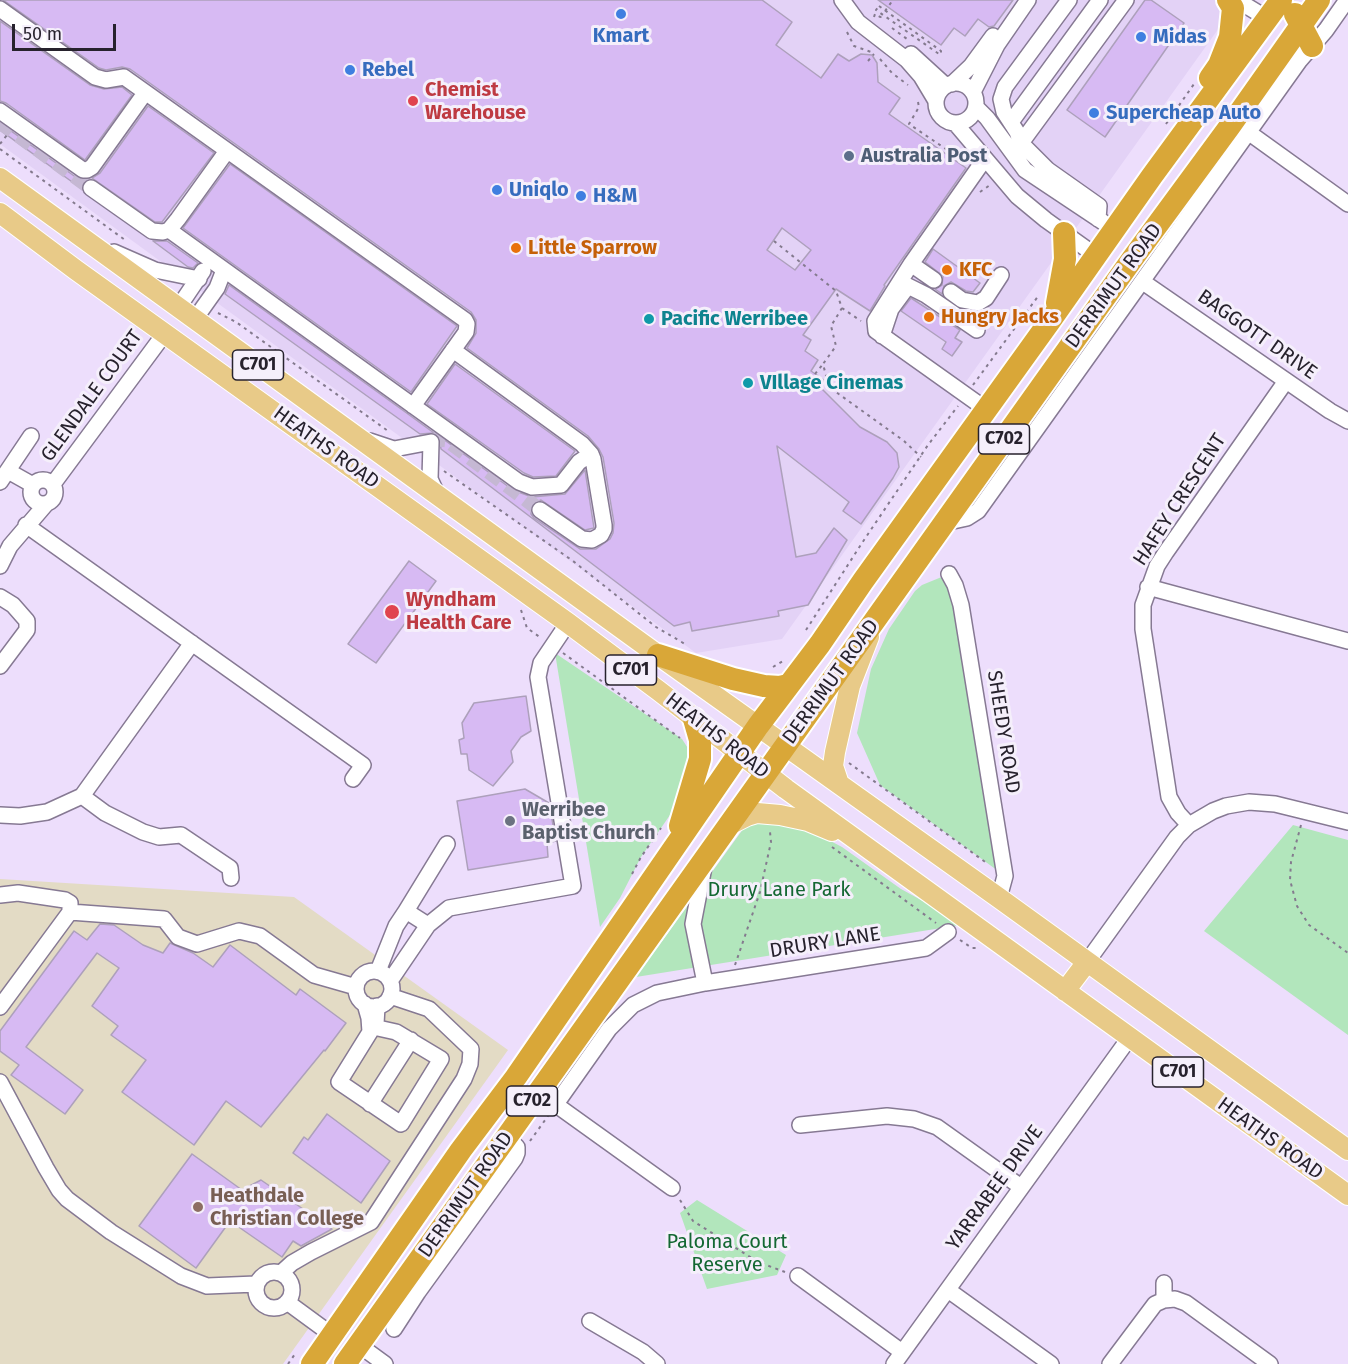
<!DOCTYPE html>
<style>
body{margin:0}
#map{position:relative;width:1348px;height:1364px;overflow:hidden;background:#eddefc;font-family:"Fira Sans",sans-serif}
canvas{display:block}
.scale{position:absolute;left:12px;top:24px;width:104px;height:27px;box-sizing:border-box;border:3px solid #27222d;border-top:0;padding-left:8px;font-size:18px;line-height:21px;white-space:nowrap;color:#27222d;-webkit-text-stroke:4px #f5effb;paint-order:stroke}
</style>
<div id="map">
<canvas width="1348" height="1364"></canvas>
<div class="scale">50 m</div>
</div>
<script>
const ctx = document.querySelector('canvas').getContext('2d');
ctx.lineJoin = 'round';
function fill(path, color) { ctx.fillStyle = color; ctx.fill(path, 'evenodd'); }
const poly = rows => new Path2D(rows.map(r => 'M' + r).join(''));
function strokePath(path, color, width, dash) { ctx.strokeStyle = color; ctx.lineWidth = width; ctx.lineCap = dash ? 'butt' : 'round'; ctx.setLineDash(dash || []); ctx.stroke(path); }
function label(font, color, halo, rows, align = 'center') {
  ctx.font = font + ' "Fira Sans",sans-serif'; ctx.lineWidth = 6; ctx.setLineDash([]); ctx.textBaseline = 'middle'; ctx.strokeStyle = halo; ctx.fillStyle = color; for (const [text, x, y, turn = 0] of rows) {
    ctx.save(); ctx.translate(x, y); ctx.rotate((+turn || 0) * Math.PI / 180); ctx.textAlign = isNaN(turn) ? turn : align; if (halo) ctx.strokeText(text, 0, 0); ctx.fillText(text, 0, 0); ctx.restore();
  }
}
fill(poly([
 [0,0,1239,0,782,639,696,653,0,144]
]), '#e3d2f6');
fill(poly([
 [0,879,294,897,508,1050,283,1364,0,1364]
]), '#e3dbc5');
fill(poly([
 [949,574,1005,876,880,785,857,733,871,669,889,629,915,591,922,585],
 [555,653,682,739,691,753,670,815,641,857,620,898,600,927],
 [763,820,817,834,842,847,901,889,943,912,960,925,636,977,746,825],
 [1293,825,1348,840,1348,1035,1204,931],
 [697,1200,786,1255,777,1275,707,1289,680,1213]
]), '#b2e6bc');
const building = poly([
 [3,0,762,0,792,22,776,45,821,78,838,54,849,61,861,54,872,55,877,63,878,82,900,98,889,114,966,168,884,285,885,286,870,311,836,289,803,335,811,340,805,351,818,360,811,371,824,380,820,387,860,427,887,442,897,453,899,467,893,478,861,524,843,511,849,502,777,446,796,557,816,553,834,528,847,540,808,605,778,611,779,616,692,631,690,622,674,626,441,449,439,436,513,490,532,497,565,494,585,470,594,528,585,530,541,500,532,504,531,514,534,518,580,549,596,549,610,539,613,533,614,523,603,457,599,449,588,436,467,348,476,333,476,320,471,312,130,69,122,67,106,70,99,68,3,0],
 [782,228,811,250,795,270,767,250,782,228],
 [878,0,1013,0,994,26,989,27,978,19,965,36,954,28,941,45,878,0],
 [1145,0,1151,0,1184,23,1105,137,1067,110,1145,0],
 [0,21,90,85,104,89,122,87,132,95,85,160,6,103,0,101,0,21],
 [148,106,214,153,162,222,155,222,92,178,100,173,148,106],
 [0,123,77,178,86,180,83,183,82,189,0,130,0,123],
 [230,164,457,326,411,392,183,228,230,164],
 [153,241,167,241,198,263,193,268,188,267,153,241],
 [933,249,980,283,973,292,966,291,951,282,944,286,942,294,935,289,942,285,943,276,925,262,933,249],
 [229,285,408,414,434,433,420,434,225,294,229,285],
 [911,298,960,330,955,338,962,342,952,356,942,349,946,342,901,311,911,298],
 [455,364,575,451,556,476,533,477,524,473,427,404,455,364],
 [409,561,436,581,376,663,348,644,409,561],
 [526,696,531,731,521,737,511,751,513,762,493,786,469,770,467,754,461,754,459,740,464,738,462,723,474,703,526,696],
 [525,789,549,803,556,841,547,843,548,857,468,870,457,801,525,789],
 [100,924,114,925,143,945,163,953,170,943,193,953,213,967,230,945,296,995,300,989,346,1023,325,1051,324,1050,261,1127,226,1101,194,1145,122,1092,146,1060,111,1035,118,1026,92,1006,119,968,97,953,26,1047,83,1090,65,1114,11,1075,19,1065,0,1051,0,1031,74,931,87,940,100,924],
 [327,1114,390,1161,361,1203,293,1153,304,1137,308,1140,327,1114],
 [192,1154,242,1190,261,1180,332,1229,301,1246,293,1241,282,1257,230,1221,196,1268,139,1226,192,1154]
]);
fill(building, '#d7baf3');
strokePath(building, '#ada0bb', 1.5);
strokePath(poly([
 [0,18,12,0],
 [0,122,91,188],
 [431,442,438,439,447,440,540,510]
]), '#c5b8d3', 15, [15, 8]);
const minor = poly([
 [842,0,858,22,907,60,921,76,936,101],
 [1069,0,1005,87,1001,99,1004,112,1017,132,1021,143,1048,170,1099,206,1098,219],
 [1237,0,1268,19],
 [0,9,95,77,106,80,124,77,465,320,467,324,466,332,413,406],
 [911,54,946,86],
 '936 103a20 20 0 1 1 40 0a20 20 0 1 1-40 0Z',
 [952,84,971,66,993,36],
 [973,92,997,45,1028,0],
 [976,107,987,118,1025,170,1103,222],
 [0,111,83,170,87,170,92,167,145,93],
 [1011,122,1100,0],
 [955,123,1017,196,1046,220,1095,255],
 [1248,132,1348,204],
 [1021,143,1126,0],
 [984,160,911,264,875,321,876,331,987,410],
 [91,188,152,231,163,232,169,230,178,219,227,151],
 [169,230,519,482,532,487,561,485,579,462,591,454],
 [114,252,155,270,199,279],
 [911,264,934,280],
 [1143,282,1330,411,1348,421],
 [951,292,962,300,978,303,986,298,1001,275],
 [178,308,203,271],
 [195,319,217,288,224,270],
 [882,336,891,309,908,286,926,295,977,330],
 [453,350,582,444,591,454,593,459,604,525,604,529,601,535,592,540,582,539,540,510],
 [370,441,394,449,431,442,430,479,437,494],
 [8,471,33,485],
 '31 492a12 12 0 1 1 24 0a12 12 0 1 1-24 0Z',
 [0,482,31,436],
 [53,484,165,333],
 [944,523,967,518,978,511,1300,60,1326,30,1347,0],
 [26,525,363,765,353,779],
 [0,566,10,546,46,504],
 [949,574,955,585,961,605,1005,876,999,898],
 [1148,587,1348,641],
 [0,597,13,605,27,621,27,630,0,666],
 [82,796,105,813,143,832,159,837,181,835,230,868,231,878],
 [0,815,20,816,47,812,82,796,192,643],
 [1189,825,1178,813,1169,797,1143,629,1143,605,1157,566,1166,552,1286,381],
 [704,867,693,924,705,983],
 [0,895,18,893,65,900,70,903,70,912,0,1007],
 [406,911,447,844],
 [70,912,164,919,178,937,197,944,239,931,260,936,314,975,356,987],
 [1087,962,1177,837,1189,825,1213,811,1226,806,1249,802,1275,804,1348,822],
 [378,971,396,926,406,911,428,925],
 '356 989a18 18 0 1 1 36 0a18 18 0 1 1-36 0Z',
 [390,981,428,925,449,908,573,886,538,677,541,663,568,623],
 [365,1004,369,1018,370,1032,339,1082,401,1124,441,1059,396,1032,378,1028,376,1024,377,1006],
 [0,1082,46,1168,59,1190,67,1199,111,1232,181,1276,207,1286,256,1284],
 [548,1099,672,1188],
 [370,1104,411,1040],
 [556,1104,609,1029,633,1005,657,993,705,983,926,948,948,932],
 [800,1125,887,1116,914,1119,937,1127,1021,1187],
 '256 1290a18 18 0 1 1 36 0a18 18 0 1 1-36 0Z',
 [281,1273,292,1263,311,1252,371,1222,464,1079,470,1064,471,1049,429,1009,390,996],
 [798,1276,902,1352],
 [1164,1283,1164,1300],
 [400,1287,418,1292,515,1158,517,1153,517,1147,507,1137],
 [948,1290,1051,1364],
 [287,1302,332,1335],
 [590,1321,643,1352,657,1364],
 [394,1329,418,1292],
 [359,1345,385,1364],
 [894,1364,1130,1037],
 [1110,1364,1155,1304,1164,1300,1175,1299,1186,1303,1270,1364]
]);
const major = poly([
 [0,178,658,655,999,898,1348,1150],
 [0,213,76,270,568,623,659,691,786,789,1348,1195],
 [839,784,833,766,835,752,850,686,869,637],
 [729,825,747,816,757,813,780,815,808,821,832,831],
 [1065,991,1087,962]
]);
const highway = poly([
 [1295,14,1312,46],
 [1210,78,1219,65,1230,37,1233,8,1228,0],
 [1057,303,1065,259,1064,233],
 [658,655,733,679,764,686,780,687,788,685],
 [680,826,700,759,700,740,694,719],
 [312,1364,461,1150,516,1077,758,726,820,644,863,581,1050,321,1152,176,1281,0],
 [345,1364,1133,258,1230,126,1319,0]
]);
strokePath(minor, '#867993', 18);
strokePath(major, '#fff', 22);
strokePath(highway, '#fff', 26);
strokePath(poly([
 [879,6,941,51,941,54,939,54,876,10,879,6],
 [885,11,893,0],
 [874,17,875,14,880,17,885,16],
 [892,28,907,39],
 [847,32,854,46,871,52],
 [880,59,892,73,908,85],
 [868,61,874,54],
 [918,102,919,107,909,124,965,162],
 [1166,124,1194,84],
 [0,144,7,135],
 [0,149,125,240],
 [980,192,990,185],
 [774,241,836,291,842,308,861,321],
 [842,308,831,326,836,346,823,364,829,387,904,441,921,457],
 [218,313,236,322,388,431],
 [815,374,823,364],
 [973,385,1039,295],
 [444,471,573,561,656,627,685,644],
 [521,610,527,628,541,638],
 [806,630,862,543,928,445,958,406],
 [563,653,680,738],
 [773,667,783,661],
 [849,763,988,864],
 [1301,825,1291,862,1290,880,1297,906,1309,925,1348,953],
 [832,847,936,923],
 [632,874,641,857,661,828],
 [960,940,972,948,977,948],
 [735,965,760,892,771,842,770,832],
 [530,1141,548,1116],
 [680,1200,693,1221,758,1262,785,1272],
 [288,1364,295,1354]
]), '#847a8e', 2, [3, 4.5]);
strokePath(minor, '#fff', 15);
strokePath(major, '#e8ca88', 20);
strokePath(highway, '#d9a738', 22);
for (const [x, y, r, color] of [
 [621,14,6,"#3f7fe0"],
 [1141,37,6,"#3f7fe0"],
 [350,70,6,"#3f7fe0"],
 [413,101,6,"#e0444e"],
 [1094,113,6,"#3f7fe0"],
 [849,156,6,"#5c6f8a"],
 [497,190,6,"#3f7fe0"],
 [581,196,6,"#3f7fe0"],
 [516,248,6,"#e8710a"],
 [947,270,6,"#e8710a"],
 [929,317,6,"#e8710a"],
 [649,319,6,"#0f9aa8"],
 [748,383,6,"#0f9aa8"],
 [392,612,8,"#e0444e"],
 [510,821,6,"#6b7280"],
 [198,1207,6,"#8d6e63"]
]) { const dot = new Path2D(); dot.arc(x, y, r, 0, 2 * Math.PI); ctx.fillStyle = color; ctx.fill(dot); strokePath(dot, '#f5effb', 2); }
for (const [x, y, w] of [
 [258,365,51],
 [1004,439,51],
 [631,670,51],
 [1178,1072,51],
 [532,1101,51]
]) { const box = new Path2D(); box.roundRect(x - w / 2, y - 15, w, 30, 4.5); ctx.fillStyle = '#f5effb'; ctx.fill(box); strokePath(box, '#27222d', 1.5); }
label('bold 18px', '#27222d', null, [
 ["C701",258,365],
 ["C702",1004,439],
 ["C701",631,670],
 ["C701",1178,1072],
 ["C702",532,1101]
]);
label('bold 20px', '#366cbe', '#f5effb', [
 ["Kmart",621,36,"center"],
 ["Midas",1153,37],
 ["Rebel",362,70],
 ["Supercheap Auto",1106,113],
 ["Uniqlo",509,190],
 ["H&M",593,196]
], 'left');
label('bold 20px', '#be3a42', '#f5effb', [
 ["Chemist",425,90],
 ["Warehouse",425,113],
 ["Wyndham",406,600],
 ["Health Care",406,623]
], 'left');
label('bold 20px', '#4e5e75', '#f5effb', [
 ["Australia Post",861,156]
], 'left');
label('bold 20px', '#c56008', '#f5effb', [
 ["Little Sparrow",528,248],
 ["KFC",959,270],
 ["Hungry Jacks",941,317]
], 'left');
label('20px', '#27222d', '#f5effb', [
 ["DERRIMUT ROAD",1114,286,-54],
 ["BAGGOTT DRIVE",1257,335,35],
 ["GLENDALE COURT",92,396,-54],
 ["HEATHS ROAD",326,448,36],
 ["HAFEY CRESCENT",1180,500,-57],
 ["DERRIMUT ROAD",831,682,-54],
 ["SHEEDY ROAD",1003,732,81],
 ["HEATHS ROAD",717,736,38],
 ["DRURY LANE",825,943,-9],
 ["HEATHS ROAD",1270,1139,36],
 ["YARRABEE DRIVE",995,1188,-54],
 ["DERRIMUT ROAD",466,1195,-55]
]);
label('bold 20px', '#0d838f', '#f5effb', [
 ["Pacific Werribee",661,319],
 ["VIllage Cinemas",760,383]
], 'left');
label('bold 20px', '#5b616d', '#f5effb', [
 ["Werribee",522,810],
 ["Baptist Church",522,833]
], 'left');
label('20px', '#146833', '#f5effb', [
 ["Drury Lane Park",779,890],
 ["Paloma Court",727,1242],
 ["Reserve",727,1265]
]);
label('bold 20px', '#785e54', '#f5effb', [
 ["Heathdale",210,1196],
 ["Christian College",210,1219]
], 'left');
</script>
